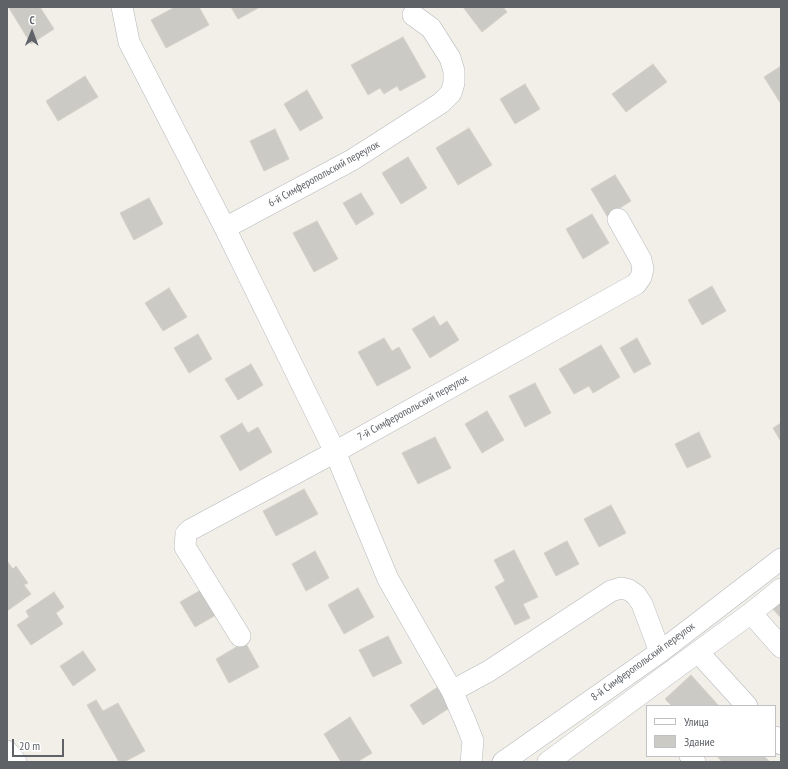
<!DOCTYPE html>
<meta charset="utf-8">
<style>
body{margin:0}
#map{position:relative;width:788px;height:769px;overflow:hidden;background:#f1efe8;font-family:"PT Sans Narrow",sans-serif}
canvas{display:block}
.frame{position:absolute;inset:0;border:8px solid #5f6368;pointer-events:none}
.legend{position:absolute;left:646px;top:705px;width:130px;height:52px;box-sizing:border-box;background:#fff;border:1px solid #bfc1c3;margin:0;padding:5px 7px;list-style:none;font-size:12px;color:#5f6368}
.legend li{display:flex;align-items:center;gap:8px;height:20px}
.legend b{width:20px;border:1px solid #bfc1c3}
.north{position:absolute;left:12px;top:12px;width:40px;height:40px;-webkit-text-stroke:3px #fff;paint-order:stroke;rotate:1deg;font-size:11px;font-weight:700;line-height:16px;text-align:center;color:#5f6368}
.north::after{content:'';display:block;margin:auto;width:14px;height:18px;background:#5f6368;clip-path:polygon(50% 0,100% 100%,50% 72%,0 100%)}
.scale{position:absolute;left:12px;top:739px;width:52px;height:18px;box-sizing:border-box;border:2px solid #5f6368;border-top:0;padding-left:5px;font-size:12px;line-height:14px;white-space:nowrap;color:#5f6368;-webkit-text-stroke:3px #fff;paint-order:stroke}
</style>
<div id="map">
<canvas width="788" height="769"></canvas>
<div class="frame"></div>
<ul class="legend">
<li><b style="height:5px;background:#fff"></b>Улица</li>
<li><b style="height:11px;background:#cccac5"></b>Здание</li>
</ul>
<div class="north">С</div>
<div class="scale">20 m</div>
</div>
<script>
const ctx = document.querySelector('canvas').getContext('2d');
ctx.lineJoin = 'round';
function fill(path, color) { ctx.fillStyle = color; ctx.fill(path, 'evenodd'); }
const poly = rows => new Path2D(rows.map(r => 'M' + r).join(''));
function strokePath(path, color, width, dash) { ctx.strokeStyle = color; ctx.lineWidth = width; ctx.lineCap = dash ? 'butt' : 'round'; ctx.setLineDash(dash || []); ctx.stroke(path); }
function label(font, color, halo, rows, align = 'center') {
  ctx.font = font + ' "PT Sans Narrow",sans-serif'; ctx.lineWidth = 3; ctx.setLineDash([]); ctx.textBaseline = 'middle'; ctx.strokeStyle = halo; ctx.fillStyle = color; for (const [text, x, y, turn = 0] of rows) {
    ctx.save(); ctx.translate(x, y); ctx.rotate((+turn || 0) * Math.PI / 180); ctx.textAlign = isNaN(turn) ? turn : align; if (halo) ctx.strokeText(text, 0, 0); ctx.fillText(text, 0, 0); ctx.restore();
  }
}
const building = poly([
 [10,7,40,7,54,29,31,44,9,8,10,7],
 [175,7,199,7,209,25,166,48,151,20,175,7],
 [231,7,260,7,238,19,231,7],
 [463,7,503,7,507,12,482,32,463,7],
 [403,37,426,77,400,91,397,86,384,94,380,88,368,95,351,65,403,37],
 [653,64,667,82,626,112,612,94,653,64],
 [781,66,781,104,764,77,781,66],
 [85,76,98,97,58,121,46,101,85,76],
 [525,84,540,109,515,124,500,99,525,84],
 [307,90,323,118,300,131,284,104,307,90],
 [469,128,492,165,458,185,436,148,469,128],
 [275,129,289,159,264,171,250,141,275,129],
 [408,157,427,188,401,204,382,173,408,157],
 [615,175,631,201,607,216,591,189,615,175],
 [361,193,374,214,356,225,343,203,361,193],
 [149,198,163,224,134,240,120,213,149,198],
 [592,214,609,243,583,259,566,229,592,214],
 [317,221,338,259,314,272,293,233,317,221],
 [712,286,726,311,702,325,688,300,712,286],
 [169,288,187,317,163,331,145,303,169,288],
 [434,316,440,326,447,321,459,340,430,358,412,329,434,316],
 [198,334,212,359,189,373,174,348,198,334],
 [384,338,392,351,399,347,411,368,377,386,358,352,384,338],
 [637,338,651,364,634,373,620,348,637,338],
 [601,345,620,377,593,393,589,386,574,394,559,369,601,345],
 [251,364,263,385,238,400,225,379,251,364],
 [535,383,551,413,525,427,509,396,535,383],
 [487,411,504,440,482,453,465,424,487,411],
 [242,423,248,433,258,427,272,452,240,471,220,436,242,423],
 [781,423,781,442,773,428,781,423],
 [699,432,711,457,687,468,675,444,699,432],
 [435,437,451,468,418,484,402,453,435,437],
 [304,489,318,514,276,536,263,511,304,489],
 [611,505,626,533,599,547,584,519,611,505],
 [567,541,579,564,556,576,544,553,567,541],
 [514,550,538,597,523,604,530,618,515,625,495,587,505,581,494,560,514,550],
 [315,551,329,578,306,591,292,564,315,551],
 [7,561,13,569,16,566,28,583,24,585,31,594,7,611,7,561],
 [358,588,374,617,344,634,328,605,358,588],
 [201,590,216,615,195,627,180,602,201,590],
 [54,592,64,607,56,613,63,624,31,645,17,625,29,617,26,611,54,592],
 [781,600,781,618,772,608,781,600],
 [388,636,402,663,373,677,359,650,388,636],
 [245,642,259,667,229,683,216,659,245,642],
 [83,651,96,670,73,686,60,666,83,651],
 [691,675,710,696,719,706,672,706,665,699,691,675],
 [438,687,451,707,423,725,410,705,438,687],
 [96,700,103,711,118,703,145,751,124,762,119,762,87,705,96,700],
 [350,717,372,753,357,762,341,762,324,734,350,717],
 [717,756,764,756,770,762,722,762,717,756]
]);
fill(building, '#cccac5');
strokePath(building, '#d6d1c6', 1);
const minor = poly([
 [122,7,129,42,225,228,335,452,388,579,452,691,466,723,473,741,471,762],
 [225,228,352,160,441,103,451,93,454,83,454,71,450,58,431,28,413,15],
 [751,613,781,647],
 [240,636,185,547,186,534,190,530,335,452,636,284,641,277,643,269,641,260,618,219],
 [698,652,747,706],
 [452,691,489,671,611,591,621,588,629,590,636,595,642,604,660,652],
 [775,737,781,744],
 [7,751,16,762],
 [690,756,695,762],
 [503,762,660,652,781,559],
 [548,762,751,613,781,589]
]);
strokePath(minor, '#b5b8bc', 22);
strokePath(minor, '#fff', 21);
label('11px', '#5f6368', '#fff', [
 ["6-й Симферопольский переулок",324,174,-29],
 ["7-й Симферопольский переулок",413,408,-29],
 ["8-й Симферопольский переулок",643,662,-36]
]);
</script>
